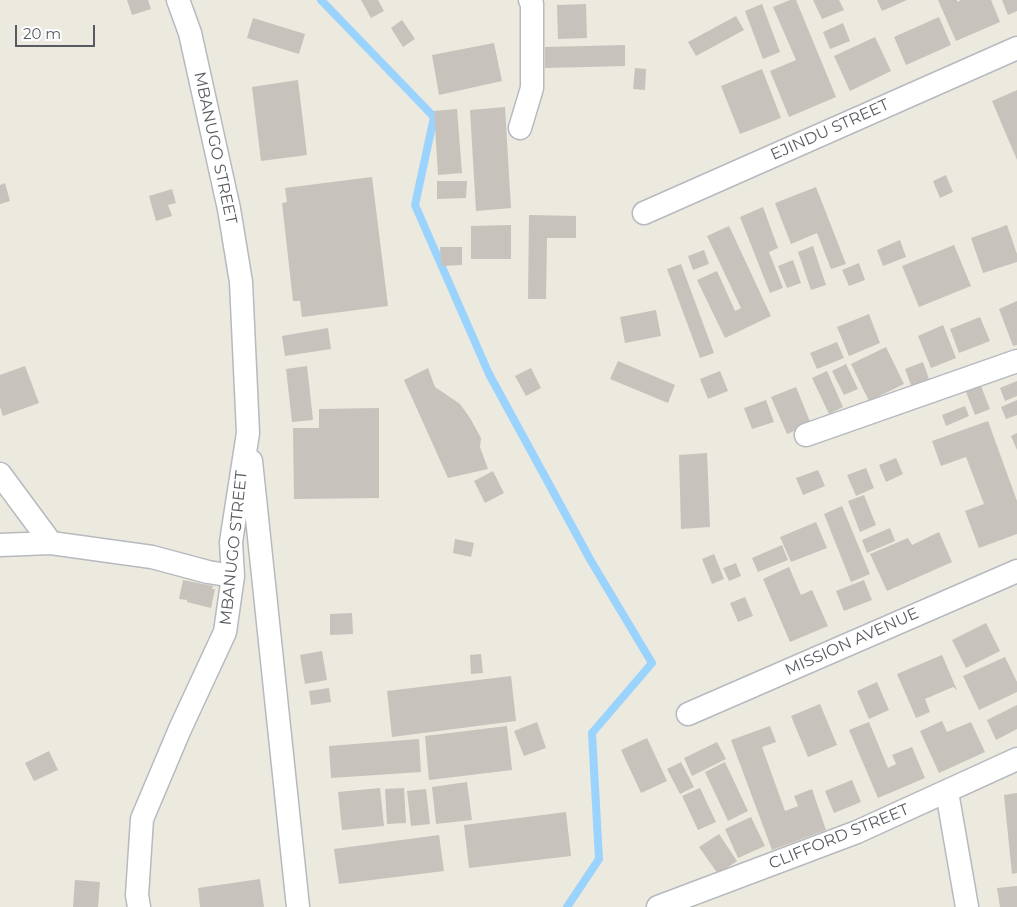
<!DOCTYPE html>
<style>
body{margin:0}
#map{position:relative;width:1017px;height:907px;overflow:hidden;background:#ece9de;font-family:Montserrat,sans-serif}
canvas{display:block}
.scale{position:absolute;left:15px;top:25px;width:80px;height:22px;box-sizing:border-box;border:2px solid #575b61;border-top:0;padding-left:6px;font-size:15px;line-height:18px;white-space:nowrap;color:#575b61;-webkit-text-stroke:4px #fff;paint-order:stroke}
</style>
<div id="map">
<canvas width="1017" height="907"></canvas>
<div class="scale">20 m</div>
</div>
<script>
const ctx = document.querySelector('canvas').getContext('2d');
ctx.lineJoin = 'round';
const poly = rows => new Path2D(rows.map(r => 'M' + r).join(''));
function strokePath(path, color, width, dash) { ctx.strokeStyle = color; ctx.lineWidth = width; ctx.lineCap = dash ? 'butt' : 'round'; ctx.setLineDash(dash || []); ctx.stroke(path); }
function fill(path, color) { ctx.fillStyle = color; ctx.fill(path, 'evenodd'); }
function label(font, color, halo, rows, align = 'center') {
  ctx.font = font + ' Montserrat,sans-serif'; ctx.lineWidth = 4; ctx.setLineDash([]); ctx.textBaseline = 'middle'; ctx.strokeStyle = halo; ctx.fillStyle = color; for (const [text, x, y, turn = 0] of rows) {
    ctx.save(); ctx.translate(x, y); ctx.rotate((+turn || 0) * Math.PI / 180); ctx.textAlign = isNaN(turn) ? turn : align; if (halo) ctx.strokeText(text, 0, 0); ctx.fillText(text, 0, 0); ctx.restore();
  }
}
strokePath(poly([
 [321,0,434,117,415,205,489,374,591,561,652,663,592,733,599,859,567,907]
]), '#9bd3ff', 8);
fill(poly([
 [127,0,148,0,151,9,132,15],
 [361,0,378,0,384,11,371,18],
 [790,0,796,0,836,97,789,117,770,71,796,60,773,7],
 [813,0,839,0,844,10,822,19],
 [877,0,907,0,882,11],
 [938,0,957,0,957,2,961,0,991,0,1000,22,956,41],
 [1002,0,1017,0,1017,11,1008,15],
 [586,4,587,38,558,39,557,5],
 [762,4,780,52,763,59,745,11],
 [736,16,744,30,696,56,688,42],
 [939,17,951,45,906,65,894,37],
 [253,18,305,34,299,54,247,38],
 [402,20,415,39,403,47,391,28],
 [843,23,850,41,830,49,823,32],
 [875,37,891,71,850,91,834,56],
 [494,43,502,81,439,95,432,55],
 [625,45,625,66,545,68,545,47],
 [635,68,646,69,645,90,633,89],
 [762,69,781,118,740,134,721,86],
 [298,80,307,155,261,161,252,87],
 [1017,90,1017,160,992,101],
 [505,107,511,208,476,211,470,110],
 [457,109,462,173,438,175,434,111],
 [946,175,953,192,940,198,933,181],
 [372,177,388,306,302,317,300,301,293,301,282,203,287,202,285,188],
 [437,181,467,181,466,198,437,199],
 [5,183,10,201,0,204,0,185],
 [816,187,846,264,831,269,817,233,791,244,775,203],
 [172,189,176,203,168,205,172,216,156,221,149,196],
 [763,207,778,248,769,252,783,288,770,293,740,217],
 [529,215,576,216,576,238,547,238,546,299,528,299],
 [511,225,511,259,471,259,471,226],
 [1007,225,1017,254,1017,262,983,273,971,238],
 [729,226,771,316,725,338,697,280,717,271,735,311,741,308,707,236],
 [900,240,906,257,883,266,877,250],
 [954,245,971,286,919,307,902,266],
 [813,246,826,285,811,290,798,252],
 [440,247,462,247,462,265,441,266],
 [704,250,709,264,693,270,688,256],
 [793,260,801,283,787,288,778,266],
 [859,263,865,280,849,286,842,270],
 [681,264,714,353,700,358,667,269],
 [1017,301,1017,345,1013,346,999,309],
 [656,310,661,336,625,343,620,317],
 [869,314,880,343,849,356,837,327],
 [980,317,990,341,959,353,950,329],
 [943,325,956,358,931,368,918,336],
 [328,328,331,349,285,356,282,336],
 [837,342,844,358,817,369,810,353],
 [886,347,904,384,869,401,851,364],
 [618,361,675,385,668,403,610,379],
 [923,362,930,382,912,388,905,369],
 [846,364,858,389,844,395,832,371],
 [25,366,39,403,3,416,0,407,0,375],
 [307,366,313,420,292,422,286,369],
 [428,368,435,387,460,404,470,418,481,438,480,447,488,469,448,478,404,380],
 [531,368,541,388,526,396,515,376],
 [720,371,728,391,708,399,700,379],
 [827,371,843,407,829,414,812,378],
 [979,381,990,409,975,415,964,387],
 [1017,381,1017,396,1005,401,1000,388],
 [796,387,811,424,787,434,771,397],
 [766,400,774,422,752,429,744,408],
 [1017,400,1017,415,1006,419,1001,407],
 [965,406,969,416,946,426,942,415],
 [379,408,379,498,294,499,293,428,319,428,319,409],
 [988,421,1017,501,1017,534,979,548,965,511,984,504,966,457,941,466,932,441],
 [1017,433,1017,450,1011,436],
 [707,453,710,527,681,529,679,455],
 [896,458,903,474,886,482,879,465],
 [866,468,874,488,856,496,847,475],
 [818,470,825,486,803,495,796,478],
 [493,471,504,493,485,503,474,481],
 [864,495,876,525,860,532,848,501],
 [842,506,870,574,851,582,824,514],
 [816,522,827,548,791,562,780,537],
 [890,528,895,541,867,553,862,540],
 [939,532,952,562,887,591,870,554,908,538,912,545],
 [455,539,474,543,471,557,453,553],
 [782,545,788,560,758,572,752,558],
 [714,554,724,579,712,584,702,559],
 [736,563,741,576,729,581,723,568],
 [789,567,801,595,812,590,828,626,790,642,763,579],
 [183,580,213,586,212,589,215,589,211,608,187,602,187,600,179,599],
 [864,580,872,600,844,611,836,591],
 [745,597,753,616,738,622,730,603],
 [352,613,353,634,330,635,330,614],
 [986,623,1000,651,966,668,952,640],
 [322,651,327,680,305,684,300,655],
 [481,654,483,673,471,674,470,655],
 [942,655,957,690,953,687,925,699,930,712,916,718,897,674],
 [1005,657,1017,682,1017,692,979,710,963,676],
 [511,676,516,721,392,737,387,691],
 [877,682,889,710,869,719,857,691],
 [329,688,331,702,311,705,309,691],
 [820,704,837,745,808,757,791,716],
 [1017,705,1017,729,996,740,987,720],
 [942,721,947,732,971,722,985,752,939,773,920,731],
 [537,722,546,748,524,756,514,731],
 [869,722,888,768,896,764,892,755,912,747,925,778,878,798,849,730],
 [507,726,512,770,429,780,425,736],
 [770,726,776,742,762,747,785,811,798,806,794,796,812,789,826,830,772,850,731,740],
 [647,738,667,781,641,793,621,750],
 [419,739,421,772,331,778,329,746],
 [717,742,726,759,692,776,684,758],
 [49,751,58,770,34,781,25,763],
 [681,762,694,787,680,794,667,769],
 [725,762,748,811,728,821,705,772],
 [852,780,861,802,834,813,825,791],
 [467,782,472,820,436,824,432,787],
 [380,788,384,826,342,830,338,792],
 [404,788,406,823,387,824,385,789],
 [700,788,716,822,698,830,682,796],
 [426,789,430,824,411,826,407,791],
 [1017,793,1017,873,1012,874,1004,795],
 [566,812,571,856,469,868,464,825],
 [751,817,765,846,738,858,725,829],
 [719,834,737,861,718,874,699,847],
 [439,835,444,871,339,884,334,849],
 [260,879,264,907,200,907,198,888],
 [75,880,100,882,98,907,73,907],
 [1017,886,1017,907,1000,907,997,888]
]), '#c7c2bb');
const street = poly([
 [520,128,532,88,532,4,530,0],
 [644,213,1017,48],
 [806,435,1017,361],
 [251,461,298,907],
 [0,474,51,543],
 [0,545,51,543,152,557,208,572,233,576],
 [688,714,1017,571],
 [947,792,967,907],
 [139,907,137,895,142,819,180,729,225,632,233,576,231,542,248,433,241,282,229,209,190,33,178,0],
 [658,907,857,832,1017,759]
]);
strokePath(street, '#b6b9bf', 25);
strokePath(street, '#fff', 22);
label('16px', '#575b61', '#fff', [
 ["EJINDU STREET",830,130,-24],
 ["MBANUGO STREET",215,148,78],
 ["MBANUGO STREET",234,548,-84],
 ["MISSION AVENUE",852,642,-24],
 ["CLIFFORD STREET",839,837,-22]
]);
</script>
